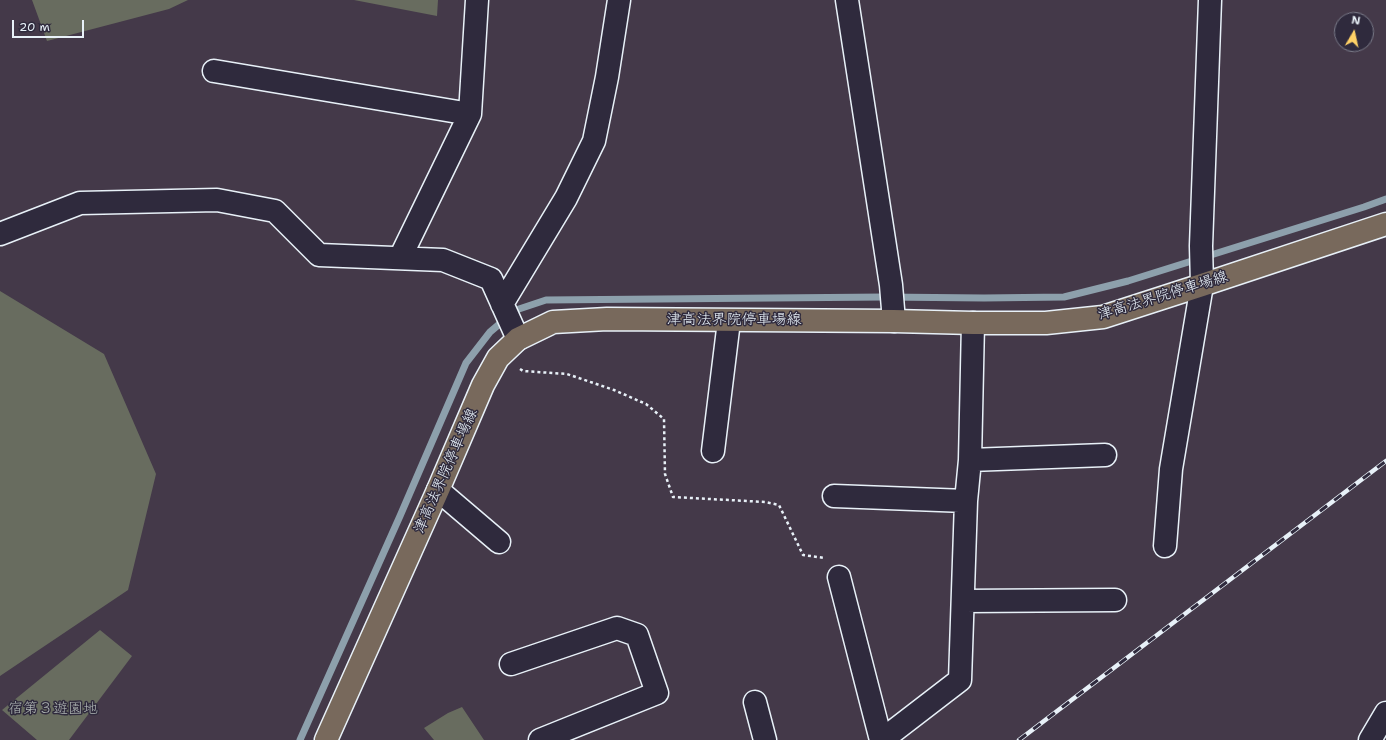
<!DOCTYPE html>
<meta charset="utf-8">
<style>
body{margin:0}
#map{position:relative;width:1386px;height:740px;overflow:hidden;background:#443949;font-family:"Shantell Sans",sans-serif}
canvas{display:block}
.north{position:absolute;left:1334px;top:12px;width:40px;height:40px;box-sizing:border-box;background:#2f2a3d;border:1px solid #797a88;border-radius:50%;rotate:9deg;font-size:11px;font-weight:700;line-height:16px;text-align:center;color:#e8f1f8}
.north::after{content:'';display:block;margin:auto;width:14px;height:18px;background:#ffd166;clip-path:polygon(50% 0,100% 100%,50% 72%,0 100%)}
.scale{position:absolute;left:12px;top:20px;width:72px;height:18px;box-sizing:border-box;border:2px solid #e8f1f8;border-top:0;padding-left:5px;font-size:12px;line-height:14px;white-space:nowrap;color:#e8f1f8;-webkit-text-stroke:3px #2f2a3d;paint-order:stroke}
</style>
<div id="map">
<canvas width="1386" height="740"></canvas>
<div class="north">N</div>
<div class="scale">20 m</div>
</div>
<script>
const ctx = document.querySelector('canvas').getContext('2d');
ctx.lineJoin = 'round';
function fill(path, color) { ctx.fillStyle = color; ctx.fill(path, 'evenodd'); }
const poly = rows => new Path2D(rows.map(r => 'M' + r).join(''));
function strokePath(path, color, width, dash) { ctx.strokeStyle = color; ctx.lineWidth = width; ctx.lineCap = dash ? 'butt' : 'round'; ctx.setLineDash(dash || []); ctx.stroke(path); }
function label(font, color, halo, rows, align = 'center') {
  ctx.font = font + ' "Shantell Sans","Klee One",sans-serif'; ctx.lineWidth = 3; ctx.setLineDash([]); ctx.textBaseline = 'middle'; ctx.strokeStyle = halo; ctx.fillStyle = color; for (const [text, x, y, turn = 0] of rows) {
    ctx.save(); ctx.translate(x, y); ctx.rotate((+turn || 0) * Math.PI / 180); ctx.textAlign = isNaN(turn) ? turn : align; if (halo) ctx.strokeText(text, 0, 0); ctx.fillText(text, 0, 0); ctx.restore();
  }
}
fill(poly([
 [32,0,188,0,169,9,47,41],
 [354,0,438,0,437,16],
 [0,291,104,354,156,474,128,590,0,676],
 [100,630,132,656,69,740,37,740,2,710],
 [462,707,484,740,434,740,424,728,448,713]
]), '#686c5f');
strokePath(poly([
 [300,740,400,516,466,363,490,332,516,310,546,300,884,297,984,298,1064,297,1128,281,1364,207,1386,199]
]), '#8da0ac', 7);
const minor = poly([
 [847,0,891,285,894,321],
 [214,71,470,114],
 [0,234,80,203,217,200,275,211,319,255,443,260,491,279,518,339],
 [400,258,470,114,477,0],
 [502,304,566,198,594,141,607,77,619,0],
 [713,451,729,321],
 [970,460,1105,455],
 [438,490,499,542],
 [834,496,966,501],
 [1165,546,1171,469,1202,285,1201,246,1210,0],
 [839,577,881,740],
 [964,601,1115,600],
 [511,664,617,628,637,635,657,693,540,740],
 [755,702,765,740],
 [882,740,960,680,966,501,970,460,973,323],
 [1370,740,1386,713]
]);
const major = poly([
 [326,740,438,490,483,385,498,358,518,339,553,322,607,319,894,321,973,323,1046,323,1103,317,1202,285,1386,224]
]);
strokePath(minor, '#e8f1f8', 25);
strokePath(major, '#e8f1f8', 25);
strokePath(poly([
 [520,369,523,371,567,374,614,390,646,404,664,419,665,474,673,497,765,502,779,505,803,555,825,558]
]), '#e8f1f8', 2.5, [3, 3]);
strokePath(minor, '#2f2a3d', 22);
strokePath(major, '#78695c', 22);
const rail = poly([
 [1019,740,1386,461]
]);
strokePath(rail, '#e8f1f8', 4.5);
strokePath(rail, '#2f2a3d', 3, [9]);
label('15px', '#e8f1f8', '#2f2a3d', [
 ["津高法界院停車場線",1163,296,-17],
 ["津高法界院停車場線",734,320],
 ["津高法界院停車場線",446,471,-66]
]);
label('15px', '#aeb5b3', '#2f2a3d', [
 ["宿第３遊園地",53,709]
]);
</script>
